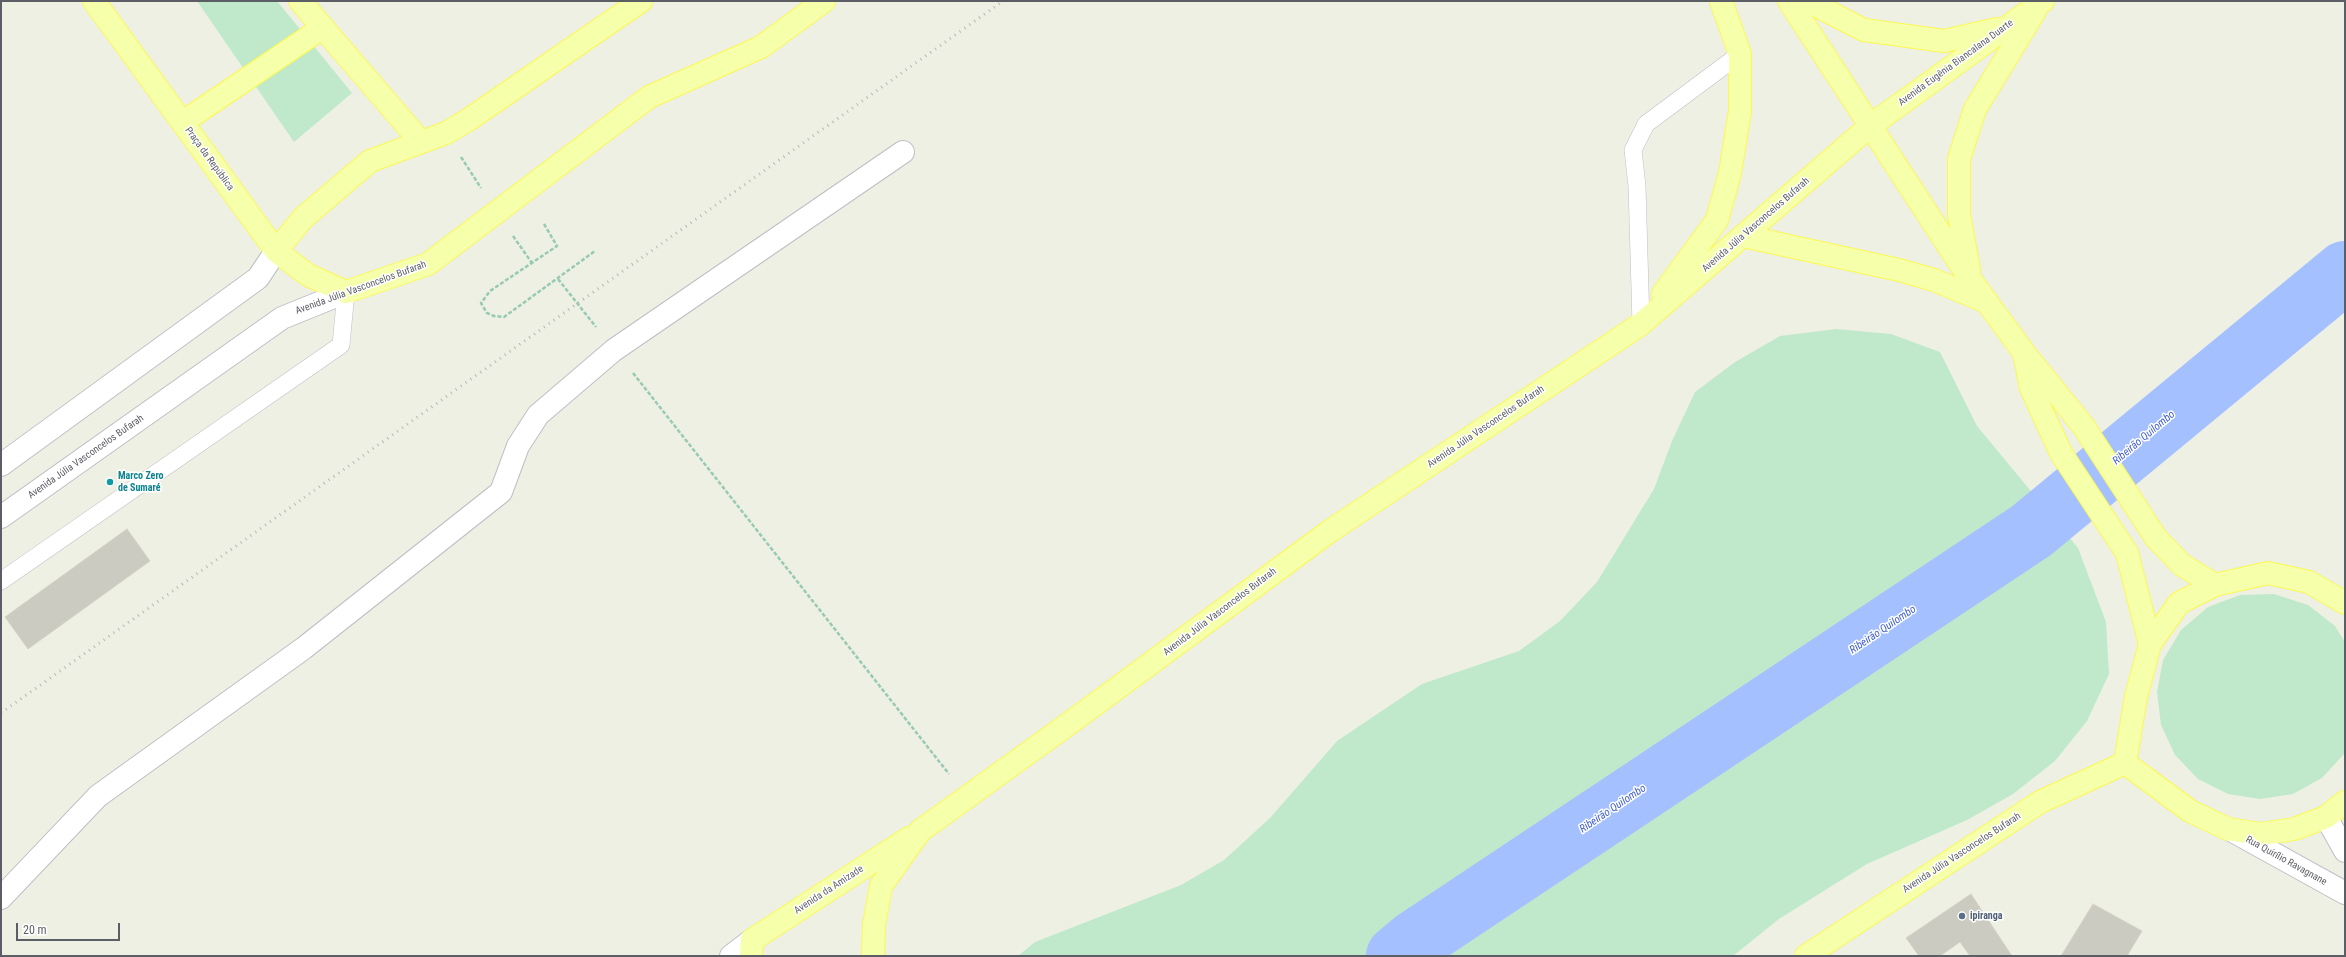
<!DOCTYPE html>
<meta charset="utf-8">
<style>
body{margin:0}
#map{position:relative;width:2346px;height:957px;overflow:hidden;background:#eff0e4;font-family:"Roboto Condensed",sans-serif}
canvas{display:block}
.frame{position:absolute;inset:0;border:2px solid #5c5e66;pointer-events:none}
.scale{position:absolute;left:16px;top:923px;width:104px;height:18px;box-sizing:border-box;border:2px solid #5c5e66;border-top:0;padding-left:5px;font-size:12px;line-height:14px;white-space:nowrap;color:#5c5e66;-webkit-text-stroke:3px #fff;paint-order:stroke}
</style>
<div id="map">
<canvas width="2346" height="957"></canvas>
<div class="frame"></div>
<div class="scale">20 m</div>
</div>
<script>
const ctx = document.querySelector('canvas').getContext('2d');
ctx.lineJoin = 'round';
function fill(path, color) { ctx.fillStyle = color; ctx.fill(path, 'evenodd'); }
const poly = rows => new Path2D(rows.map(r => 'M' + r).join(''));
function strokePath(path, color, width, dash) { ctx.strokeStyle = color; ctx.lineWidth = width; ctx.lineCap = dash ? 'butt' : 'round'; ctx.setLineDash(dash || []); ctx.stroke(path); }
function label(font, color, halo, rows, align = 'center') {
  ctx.font = font + ' "Roboto Condensed",sans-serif'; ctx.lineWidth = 3; ctx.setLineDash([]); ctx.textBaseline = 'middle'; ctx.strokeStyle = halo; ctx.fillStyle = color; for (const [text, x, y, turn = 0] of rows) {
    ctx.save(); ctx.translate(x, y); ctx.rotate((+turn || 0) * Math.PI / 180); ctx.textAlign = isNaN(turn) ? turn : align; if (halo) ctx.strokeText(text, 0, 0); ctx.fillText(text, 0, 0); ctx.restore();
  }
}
fill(poly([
 [197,1,277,1,352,93,294,142],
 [1836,329,1891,334,1940,352,1977,426,2078,548,2106,622,2109,674,2087,721,2055,761,2013,794,1967,820,1867,864,1779,919,1733,956,1018,956,1035,942,1181,885,1224,860,1270,818,1337,741,1422,684,1519,651,1560,621,1597,582,1654,489,1672,441,1695,392,1735,362,1780,336],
 [2274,594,2308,605,2335,626,2345,642,2345,753,2322,778,2293,794,2260,799,2228,794,2198,779,2175,755,2161,725,2157,692,2163,660,2181,630,2208,607,2240,595]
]), '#bfe9ca');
strokePath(poly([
 [1397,956,1415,941,2031,531,2345,272]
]), '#a5c0ff', 62);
const building = poly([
 [127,529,150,561,28,649,5,617,127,529],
 [1971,894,2012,956,1970,956,1960,942,1940,956,1919,956,1906,938,1971,894],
 [2093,904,2142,931,2127,956,2061,956,2093,904]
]);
fill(building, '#cbcbc1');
strokePath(building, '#d5d4c2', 1);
const service = poly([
 [1641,324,1637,186,1633,150,1646,124,1740,54],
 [1,581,341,345,346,292]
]);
const minor = poly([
 [2326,817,2345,851],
 [2231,830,2345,893],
 [1,898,98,796,304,648,501,492,518,446,538,415,614,350,903,152],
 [731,956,752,940]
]);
const tertiary = poly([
 [1,465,258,278,276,251],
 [1,517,282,318,346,292]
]);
const primary = poly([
 [94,1,276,251,308,275,346,292,428,264,649,97,761,47,824,1],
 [300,1,421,142],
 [1789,1,1970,279,2025,354,2084,427,2156,538,2182,565,2215,585],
 [1807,1,1864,30,1944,41,1997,29],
 [183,122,322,28],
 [1743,236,1899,270,1934,280,1987,302],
 [276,251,303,218,370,161,446,133,468,120,641,1],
 [1969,270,1959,215,1959,159,1975,109,2035,11],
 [1663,294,1717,220,1730,173,1740,111,1740,54,1721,1],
 [2025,357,2031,388,2061,453,2127,553,2150,644],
 [2125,763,2136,697,2150,644,2179,603,2215,585,2268,573,2309,582,2345,603],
 [2125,763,2190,811,2228,829,2261,834,2294,829,2326,817,2345,802],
 [751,956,752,940,909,838],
 [873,956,874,925,881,886,920,831,1078,717,1330,531,1641,324,1870,126,2043,1],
 [1806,956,2040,802,2125,763]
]);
strokePath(service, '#bebfc6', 18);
strokePath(minor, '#bebfc6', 24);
strokePath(tertiary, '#bebfc6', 24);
strokePath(primary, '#fbf952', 24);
strokePath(poly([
 [461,157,481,188],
 [544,224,557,246,490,291,481,303,487,313,494,316,504,317,595,251],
 [513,236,532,263],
 [558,279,596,327],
 [633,373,949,774]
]), '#97cab3', 2.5, [4, 2]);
strokePath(service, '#fff', 17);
strokePath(minor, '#fff', 22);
strokePath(tertiary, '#fff', 22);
strokePath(primary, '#f6ffaa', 22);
strokePath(poly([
 [1,713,1003,1]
]), '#b7b7b9', 3, [1, 5]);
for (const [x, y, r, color] of [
 [110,482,4,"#0f9aa8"],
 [1962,916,4,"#5c6f8a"]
]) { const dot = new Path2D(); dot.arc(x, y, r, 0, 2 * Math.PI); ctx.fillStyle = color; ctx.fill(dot); strokePath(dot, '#fff', 1.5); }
label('10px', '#5c5e66', '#fff', [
 ["Avenida Eugênia Biancalana Duarte",1956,63,-36],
 ["Praça da República",209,159,54],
 ["Avenida Júlia Vasconcelos Bufarah",1756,225,-41],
 ["Avenida Júlia Vasconcelos Bufarah",361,288,-20],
 ["Avenida Júlia Vasconcelos Bufarah",1486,427,-34],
 ["Avenida Júlia Vasconcelos Bufarah",86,457,-35],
 ["Avenida Júlia Vasconcelos Bufarah",1220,612,-37],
 ["Avenida Júlia Vasconcelos Bufarah",1962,853,-33],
 ["Rua Quirílio Ravagnane",2286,861,29],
 ["Avenida da Amizade",829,890,-33]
]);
label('bold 10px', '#0d838f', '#fff', [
 ["Marco Zero",118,476],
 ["de Sumaré",118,488]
], 'left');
label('bold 10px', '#4e5e75', '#fff', [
 ["ipiranga",1970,916]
], 'left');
label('italic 11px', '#3e5dcc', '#fff', [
 ["Ribeirão Quilombo",2144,438,-40],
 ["Ribeirão Quilombo",1883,630,-34],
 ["Ribeirão Quilombo",1613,809,-34]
]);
</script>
